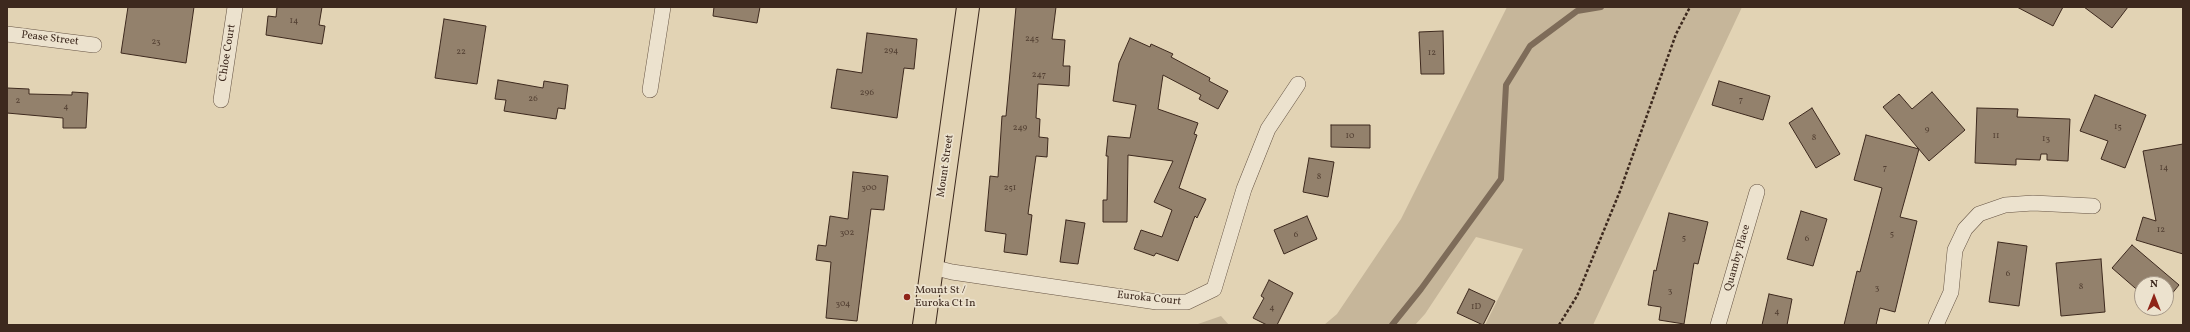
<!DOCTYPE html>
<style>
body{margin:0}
#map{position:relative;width:2190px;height:332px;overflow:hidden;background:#e2d3b4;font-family:Vollkorn,serif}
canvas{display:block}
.frame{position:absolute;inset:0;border:8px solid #3d291e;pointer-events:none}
.north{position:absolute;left:2134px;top:276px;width:40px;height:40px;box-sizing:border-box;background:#ece2ce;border:1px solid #a69888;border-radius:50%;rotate:0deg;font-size:11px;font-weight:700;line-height:16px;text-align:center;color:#3d291e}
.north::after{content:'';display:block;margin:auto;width:14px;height:18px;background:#8f2418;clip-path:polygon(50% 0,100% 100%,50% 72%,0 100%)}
</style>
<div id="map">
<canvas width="2190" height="332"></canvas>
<div class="frame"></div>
<div class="north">N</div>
</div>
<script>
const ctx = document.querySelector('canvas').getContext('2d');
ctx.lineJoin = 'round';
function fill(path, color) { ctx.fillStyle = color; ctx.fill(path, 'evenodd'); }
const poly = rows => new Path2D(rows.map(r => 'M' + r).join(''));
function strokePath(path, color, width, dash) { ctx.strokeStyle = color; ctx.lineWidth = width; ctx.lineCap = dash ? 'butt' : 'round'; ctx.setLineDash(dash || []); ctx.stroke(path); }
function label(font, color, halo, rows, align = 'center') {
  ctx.font = font + ' Vollkorn,serif'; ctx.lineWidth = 3.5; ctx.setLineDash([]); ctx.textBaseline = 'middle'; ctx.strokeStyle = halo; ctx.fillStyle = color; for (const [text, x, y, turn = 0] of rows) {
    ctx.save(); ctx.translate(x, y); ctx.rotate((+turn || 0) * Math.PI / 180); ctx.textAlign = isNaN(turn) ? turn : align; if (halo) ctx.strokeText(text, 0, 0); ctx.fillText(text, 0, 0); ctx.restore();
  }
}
fill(poly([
 [1507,7,1742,7,1593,325,1485,325,1523,249,1476,237,1425,314,1415,325,1324,325,1337,314,1401,219],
 [1221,316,1229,325,1189,325,1198,324]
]), '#c6b69a');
strokePath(poly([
 [1392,325,1421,289,1501,179,1506,85,1530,46,1577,11,1601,7]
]), '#7e6c59', 6);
const building = poly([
 [128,7,194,7,186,63,121,53,128,7],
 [277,7,322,7,319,25,325,26,322,44,266,35,268,16,276,17,277,7],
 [714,7,760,7,757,23,713,16,714,7],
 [1016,7,1056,7,1052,39,1065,40,1063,66,1070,66,1069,86,1038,84,1036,118,1040,119,1039,137,1048,138,1047,157,1036,156,1028,214,1032,215,1027,255,1004,252,1006,234,985,231,990,176,998,177,1002,116,1006,116,1016,7],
 [2017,7,2063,7,2053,26,2017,7],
 [2084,7,2128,7,2112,28,2084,7],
 [444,19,486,26,477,84,435,78,444,19],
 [1443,31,1444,74,1421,74,1419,32,1443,31],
 [867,33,917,39,914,69,904,68,897,118,831,108,837,69,862,73,867,33],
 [1130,38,1150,47,1151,44,1173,54,1171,57,1210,78,1209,81,1228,91,1218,109,1199,99,1201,95,1163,75,1158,109,1198,123,1194,134,1197,135,1179,188,1206,199,1197,218,1195,216,1178,261,1156,253,1154,256,1134,249,1141,230,1162,237,1172,210,1154,202,1173,161,1128,155,1127,222,1103,222,1103,200,1107,200,1108,156,1106,156,1108,136,1130,138,1136,105,1113,101,1119,63,1130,38],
 [498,80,543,88,544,81,568,85,565,109,558,108,556,119,504,111,506,100,495,99,498,80],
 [1719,81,1770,96,1763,120,1712,105,1719,81],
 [7,88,29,89,29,94,72,95,72,92,88,93,86,128,63,128,63,118,7,113,7,88],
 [1932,92,1965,130,1929,161,1883,107,1899,94,1912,109,1932,92],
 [2095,95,2146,115,2125,168,2101,159,2108,141,2080,131,2095,95],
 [1812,108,1840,154,1816,168,1789,123,1812,108],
 [1977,108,2018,109,2017,117,2070,119,2068,161,2047,160,2047,154,2041,154,2040,160,2016,159,2016,165,1975,163,1977,108],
 [1331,125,1370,125,1370,148,1331,147,1331,125],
 [1866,135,1919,149,1900,217,1917,221,1895,312,1880,308,1876,325,1844,325,1857,271,1860,272,1882,188,1854,180,1866,135],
 [2183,144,2183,254,2136,240,2143,217,2156,221,2143,151,2183,144],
 [1309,158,1334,162,1328,197,1303,192,1309,158],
 [853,172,888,176,884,210,871,209,857,321,826,318,831,262,816,260,818,245,826,246,830,216,848,219,853,172],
 [1801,211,1827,219,1813,266,1787,259,1801,211],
 [1669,213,1708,222,1698,264,1694,263,1684,324,1659,320,1661,307,1648,305,1654,270,1656,271,1669,213],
 [1307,216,1317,239,1284,254,1274,230,1307,216],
 [1066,220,1085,223,1078,264,1060,262,1066,220],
 [1998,242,2027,246,2019,306,1989,302,1998,242],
 [2132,245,2179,285,2166,301,2166,284,2142,284,2142,294,2112,268,2132,245],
 [2101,259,2105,312,2061,316,2056,263,2101,259],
 [1269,280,1293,293,1277,325,1267,325,1253,318,1264,298,1261,296,1269,280],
 [1469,289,1495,301,1483,325,1457,313,1469,289],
 [1769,294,1792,299,1787,325,1762,325,1769,294]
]);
fill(building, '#93816c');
strokePath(building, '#3d291e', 1);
const street = poly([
 [7,34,94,45],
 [650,90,663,7],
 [221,100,235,7],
 [932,267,952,272,1157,302,1187,302,1214,289,1244,189,1268,129,1298,84],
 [1718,325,1757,192],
 [1936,325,1951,292,1955,250,1965,229,1979,214,2005,205,2033,203,2093,206]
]);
const highway = poly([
 [924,325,968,7]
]);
strokePath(street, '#665444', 16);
strokePath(highway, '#3d291e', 24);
strokePath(poly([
 [1559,325,1577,296,1620,191,1676,34,1690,7]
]), '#3d291e', 2.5, [3, 2]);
strokePath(street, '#ece2ce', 15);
strokePath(highway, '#e2d3b4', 22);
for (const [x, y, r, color] of [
 [907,297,4,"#8f2418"]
]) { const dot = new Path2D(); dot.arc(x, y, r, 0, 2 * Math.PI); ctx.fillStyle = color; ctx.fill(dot); strokePath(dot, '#ece2ce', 1.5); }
label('9px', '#523f32', null, [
 ["14",294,21],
 ["245",1032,39],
 ["23",156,42],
 ["294",891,51],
 ["22",461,52],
 ["12",1432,53],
 ["247",1039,75],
 ["296",867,93],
 ["26",533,99],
 ["7",1741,100],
 ["2",18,101],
 ["4",66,107],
 ["15",2118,127],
 ["249",1020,128],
 ["9",1927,130],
 ["10",1350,136],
 ["11",1996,136],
 ["8",1814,138],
 ["13",2046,139],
 ["7",1885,168],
 ["14",2164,168],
 ["8",1319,177],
 ["300",869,188],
 ["251",1010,188],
 ["12",2161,230],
 ["302",847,233],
 ["5",1892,234],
 ["6",1296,235],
 ["5",1684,238],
 ["6",1807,239],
 ["6",2008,274],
 ["8",2081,287],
 ["3",1877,288],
 ["3",1670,291],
 ["304",843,304],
 ["1D",1476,307],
 ["4",1272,308],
 ["4",1777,312]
]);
label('11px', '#3d291e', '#ece2ce', [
 ["Pease Street",50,39,7],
 ["Chloe Court",228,53,-81],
 ["Mount Street",946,166,-82],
 ["Quamby Place",1738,258,-74],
 ["Euroka Court",1149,299,6]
]);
label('11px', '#3d291e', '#ece2ce', [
 ["Mount St /",915,291],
 ["Euroka Ct In",915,304]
], 'left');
</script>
